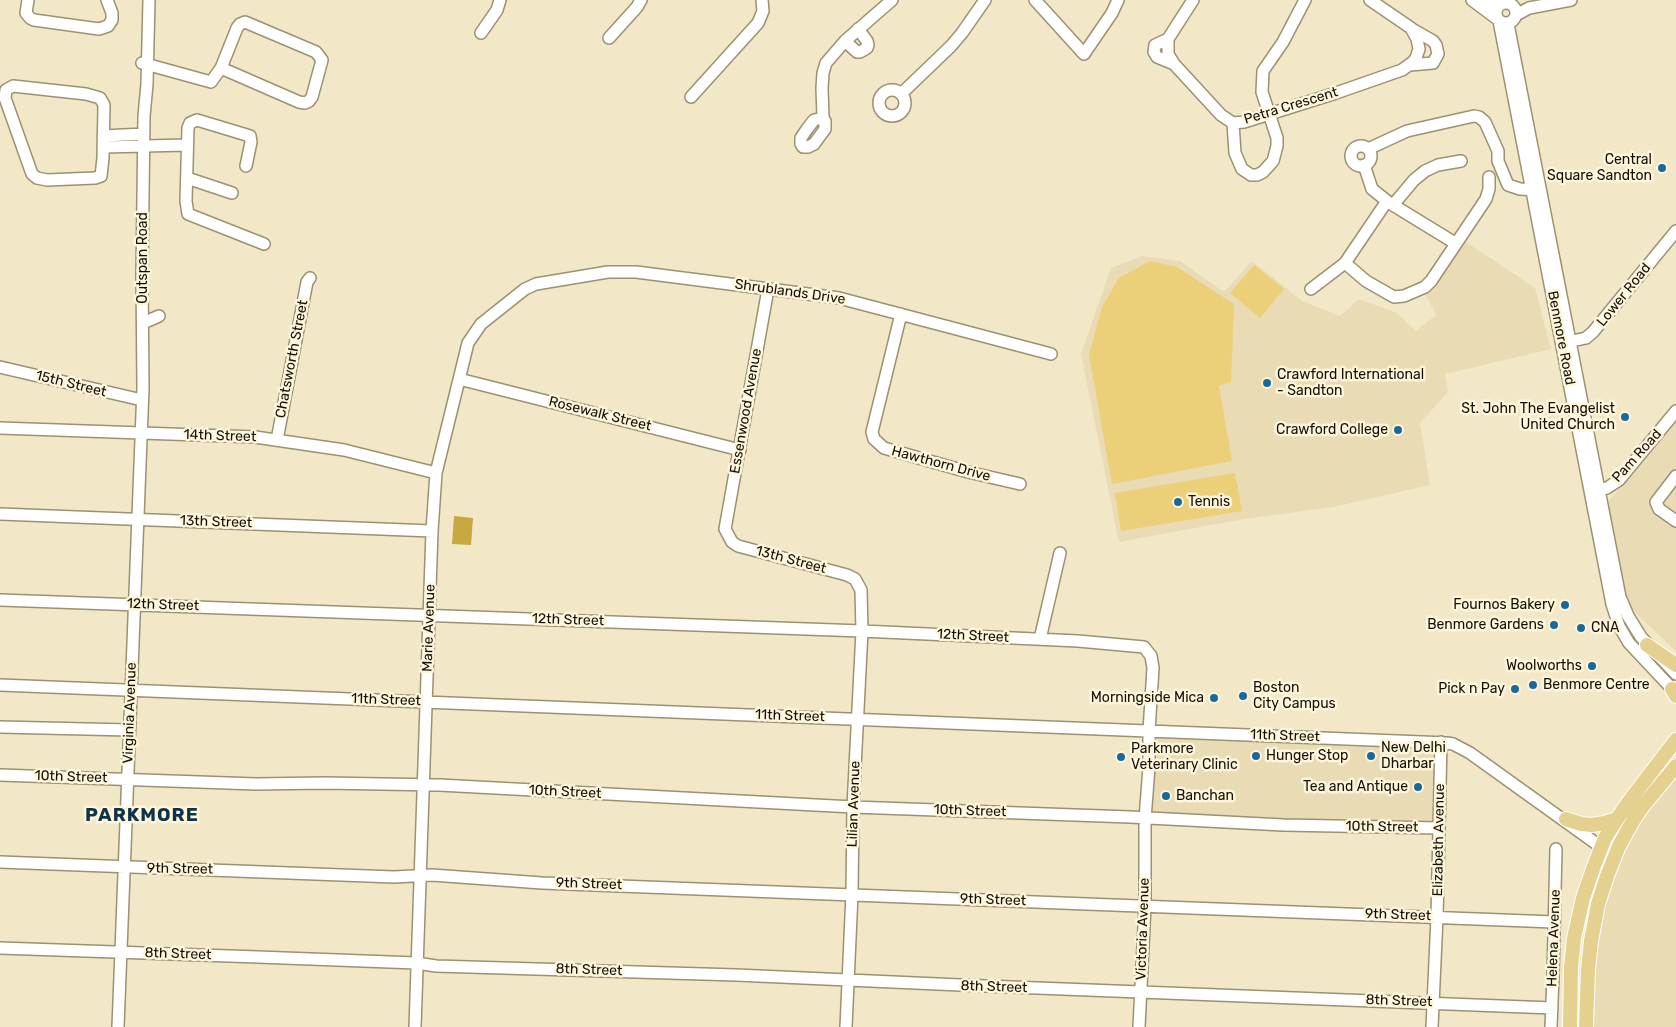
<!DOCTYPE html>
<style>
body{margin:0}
canvas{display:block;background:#f2e8c7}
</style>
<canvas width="1676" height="1027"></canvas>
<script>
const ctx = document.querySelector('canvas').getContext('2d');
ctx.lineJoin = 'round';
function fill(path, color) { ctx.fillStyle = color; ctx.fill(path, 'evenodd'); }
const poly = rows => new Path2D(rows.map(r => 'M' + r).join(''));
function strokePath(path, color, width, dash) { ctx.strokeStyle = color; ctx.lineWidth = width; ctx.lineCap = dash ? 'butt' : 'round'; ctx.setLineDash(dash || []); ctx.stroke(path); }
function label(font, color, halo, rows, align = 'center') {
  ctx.font = font + ' Rubik,sans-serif'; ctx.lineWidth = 5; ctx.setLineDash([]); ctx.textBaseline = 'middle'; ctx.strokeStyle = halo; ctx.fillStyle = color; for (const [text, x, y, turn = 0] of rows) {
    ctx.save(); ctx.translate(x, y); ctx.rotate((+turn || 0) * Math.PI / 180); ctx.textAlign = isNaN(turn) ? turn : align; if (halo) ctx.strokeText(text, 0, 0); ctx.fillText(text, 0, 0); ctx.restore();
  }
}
fill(poly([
 [1463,240,1535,288,1551,349,1445,374,1448,392,1420,423,1430,485,1333,507,1244,519,1119,542,1081,354,1111,268,1142,256,1180,261,1224,292,1252,261,1302,301,1340,316,1359,299,1397,313,1416,331,1436,315,1426,295],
 [1676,418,1676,651,1626,604,1604,507],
 [1147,732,1441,743,1439,832,1142,818],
 [1676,774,1676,1027,1590,1027,1591,971,1613,854]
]), '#e9dbb4');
fill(poly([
 [1150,261,1177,267,1234,304,1231,382,1219,386,1232,461,1112,484,1089,355,1102,307,1119,278],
 [1254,265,1284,289,1260,318,1230,293],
 [1235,473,1242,511,1121,531,1115,493]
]), '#ecd079');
fill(poly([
 [454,516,473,518,471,545,452,544]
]), '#c7a73f');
const minor = poly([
 [28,0,26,13,30,18,34,20,99,29,108,26,112,20,112,13,107,0],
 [1035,0,1084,54,1112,13,1118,0],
 [1193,0,1168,39,1168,54,1174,64,1221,115,1233,123,1244,122,1336,93,1402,70,1413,62,1416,58,1419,49,1417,39,1411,28,1370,0],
 [1472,0,1496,18],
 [1485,0,1498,7],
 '1496 13a10 10 0 1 1 20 0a10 10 0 1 1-20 0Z',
 [1516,15,1529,8,1571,0],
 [1499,21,1612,604,1619,626,1629,643,1676,693],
 [1508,24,1620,597,1628,616,1641,637,1676,674],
 [481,33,497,10,500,0],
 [609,38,637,7,641,0],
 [1168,39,1155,45,1154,52,1157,57,1174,64],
 [845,41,857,52,860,52,867,48,868,45,867,41,858,29],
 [142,63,211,82,221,68,237,28,240,24,245,22,316,52,322,60,312,97,309,101,305,103,299,102,221,68],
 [1410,65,1433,63,1438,54,1436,45,1433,41,1412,29],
 [13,86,86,94,100,98,104,105,103,158,101,176,95,178,47,180,37,178,32,174,5,98,6,90,13,86],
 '879 103a13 13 0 1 1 26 0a13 13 0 1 1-26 0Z',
 [901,94,951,46,962,33,985,0],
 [691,97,758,23,763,11,762,0],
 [823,118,814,120,807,129,801,138,801,144,803,147,808,147,814,144,825,129,825,121,823,118,822,88,823,73,826,63,845,41,892,0],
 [1233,123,1235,153,1242,169,1251,175,1257,175,1263,172,1273,161,1277,146,1277,138,1262,92,1263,71,1283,42,1305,0],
 [103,136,144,134],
 '1351 156a10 10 0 1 1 20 0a10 10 0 1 1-20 0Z',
 [103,147,187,145],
 [1368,149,1407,131,1474,116,1479,117,1485,122,1498,151,1498,161,1508,185,1520,189,1537,190],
 [246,166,251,142,250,136,197,120,190,123,188,128,186,201,188,214,264,244],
 [187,178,232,193],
 [1388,202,1455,243],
 [1393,205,1414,180,1425,171,1438,165,1461,161],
 [1345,263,1366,281,1394,297,1404,296,1425,287,1431,281,1486,199,1489,189,1489,177],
 [768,289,725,529,732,542,738,546,847,575,855,579,861,590,862,631,853,807,852,894,846,1027],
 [1311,289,1345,263,1387,201,1372,189,1364,165],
 [901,314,872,432,874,439,884,448,968,472,1020,484],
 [143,323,159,316],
 [1563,343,1586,338,1593,332,1676,231],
 [0,367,142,400],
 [459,379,740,450],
 [0,428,255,437,344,450,436,473],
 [277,440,307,282,310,278],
 [1676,476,1656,502,1659,509,1676,521],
 [1593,491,1607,488,1619,480,1676,411],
 [0,514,432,531],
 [0,600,862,631,1078,641,1144,647,1151,656,1153,668,1149,731,1149,767,1145,819,1145,906,1139,1027],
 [1040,639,1060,553],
 [0,685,1447,743,1453,744,1470,753,1601,847,1615,854],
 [0,727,129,730],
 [0,775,256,784,324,783,439,785,853,807,1130,817,1283,825,1439,828],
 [0,862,394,877,432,875,542,883,1554,922],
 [0,948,258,957,416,963,436,966,736,975,960,985,1552,1008],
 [118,1027,143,388,142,276,144,116,147,84,149,0],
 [415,1027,432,531,436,473,468,343,481,324,525,289,536,284,608,272,636,272,839,298,1051,354],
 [1432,1027,1437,917,1441,742],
 [1551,1027,1553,976,1556,849]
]);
const major = poly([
 [1647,645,1676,665],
 [1672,689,1676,696],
 [1566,819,1581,824,1592,825,1604,823,1617,819],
 [1570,1027,1571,967,1574,938,1583,898,1594,866,1605,838,1617,819,1630,800,1676,740],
 [1586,1027,1588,970,1591,941,1598,904,1607,876,1619,846,1634,819,1643,806,1676,766]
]);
strokePath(minor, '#9b9173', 14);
strokePath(major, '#fff', 16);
strokePath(minor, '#fff', 11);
strokePath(major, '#e5d18f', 14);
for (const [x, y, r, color] of [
 [1662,168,5,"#196a9c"],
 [1267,383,5,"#196a9c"],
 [1625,417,5,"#196a9c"],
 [1398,430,5,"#196a9c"],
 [1178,502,5,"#196a9c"],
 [1565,605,5,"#196a9c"],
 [1554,625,5,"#196a9c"],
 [1581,628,5,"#196a9c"],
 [1592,666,5,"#196a9c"],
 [1533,685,5,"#196a9c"],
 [1515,689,5,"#196a9c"],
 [1243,696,5,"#196a9c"],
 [1214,698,5,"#196a9c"],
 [1256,756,5,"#196a9c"],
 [1371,756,5,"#196a9c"],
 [1121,757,5,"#196a9c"],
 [1418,787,5,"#196a9c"],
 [1166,796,5,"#196a9c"]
]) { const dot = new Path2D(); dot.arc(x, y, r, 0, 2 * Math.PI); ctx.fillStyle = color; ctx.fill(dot); strokePath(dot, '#fef5db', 2); }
label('14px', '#130f05', '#fef5db', [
 ["Petra Crescent",1291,106,-17],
 ["Outspan Road",143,258,-90],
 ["Shrublands Drive",790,292,8],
 ["Lower Road",1624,295,-51],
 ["Benmore Road",1561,338,79],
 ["Chatsworth Street",292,359,-79],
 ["15th Street",71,384,14],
 ["Essenwood Avenue",746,411,-80],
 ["Rosewalk Street",600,414,14],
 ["14th Street",220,436,2],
 ["Pam Road",1637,456,-48],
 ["Hawthorn Drive",941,464,15],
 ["13th Street",216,522,2],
 ["13th Street",791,560,15],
 ["12th Street",163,605,2],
 ["12th Street",568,620,2],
 ["Marie Avenue",429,628,-88],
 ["12th Street",973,636,3],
 ["11th Street",386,700,2],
 ["Virginia Avenue",130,713,-88],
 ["11th Street",790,716,2],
 ["11th Street",1285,736,2],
 ["10th Street",71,777,2],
 ["10th Street",565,792,3],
 ["Lilian Avenue",854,804,-88],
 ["10th Street",970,811,2],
 ["10th Street",1382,827,1],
 ["Elizabeth Avenue",1439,840,-89],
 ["9th Street",180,869,1],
 ["9th Street",589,884,2],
 ["9th Street",993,900,2],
 ["9th Street",1398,915,2],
 ["Victoria Avenue",1143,929,-88],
 ["Helena Avenue",1554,938,-88],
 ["8th Street",178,954,2],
 ["8th Street",589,970,2],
 ["8th Street",994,987,2],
 ["8th Street",1399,1001,2]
]);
label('14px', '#130f05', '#fef5db', [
 ["Central",1652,160],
 ["Square Sandton",1652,176],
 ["Crawford International",1277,375,"left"],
 ["- Sandton",1277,391,"left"],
 ["St. John The Evangelist",1615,409],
 ["United Church",1615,425],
 ["Crawford College",1388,430],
 ["Tennis",1188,502,"left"],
 ["Fournos Bakery",1555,605],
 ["Benmore Gardens",1544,625],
 ["CNA",1591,628,"left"],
 ["Woolworths",1582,666],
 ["Benmore Centre",1543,685,"left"],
 ["Boston",1253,688,"left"],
 ["City Campus",1253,704,"left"],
 ["Pick n Pay",1505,689],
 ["Morningside Mica",1204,698],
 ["New Delhi",1381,748,"left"],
 ["Dharbar",1381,764,"left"],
 ["Parkmore",1131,749,"left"],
 ["Veterinary Clinic",1131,765,"left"],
 ["Hunger Stop",1266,756,"left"],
 ["Tea and Antique",1408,787],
 ["Banchan",1176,796,"left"]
], 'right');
ctx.letterSpacing = '1px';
label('bold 19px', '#0d324a', '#fef5db', [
 ["PARKMORE",142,816]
]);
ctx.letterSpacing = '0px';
</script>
